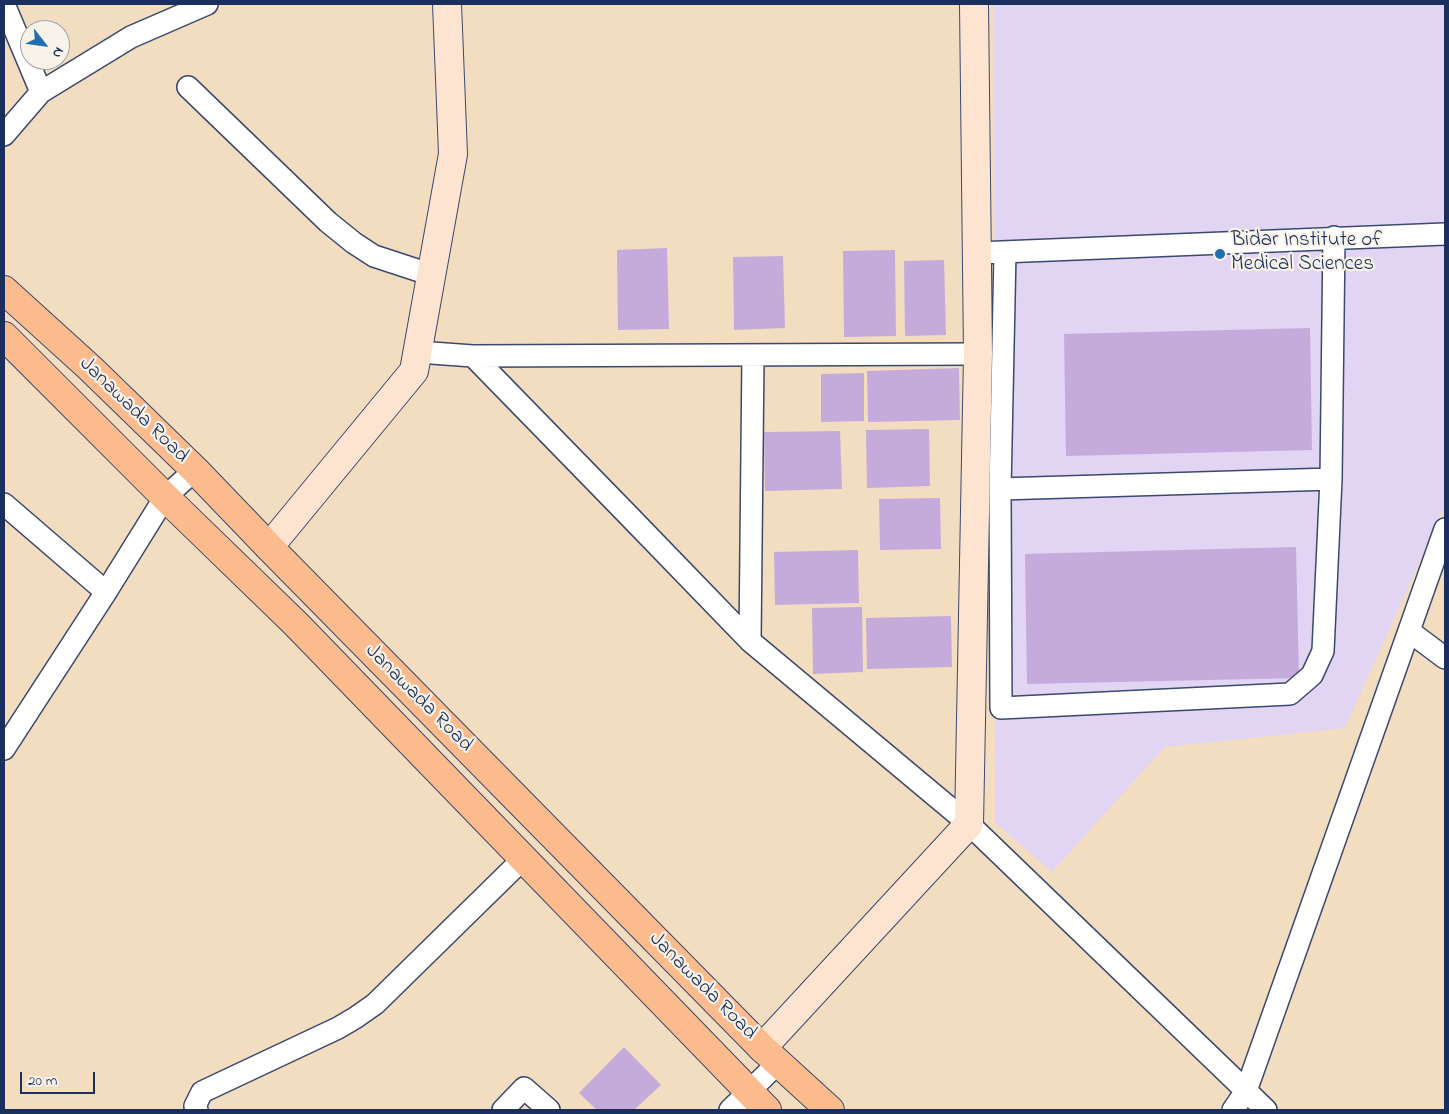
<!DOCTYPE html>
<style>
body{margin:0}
#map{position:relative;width:1449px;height:1114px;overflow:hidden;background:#f3ddc0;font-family:"Indie Flower",sans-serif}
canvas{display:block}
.frame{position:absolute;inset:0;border:5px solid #1b2f5e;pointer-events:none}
.north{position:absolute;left:20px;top:20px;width:50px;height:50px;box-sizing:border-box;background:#f7f3e8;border:1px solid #9fa5b1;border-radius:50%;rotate:120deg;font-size:14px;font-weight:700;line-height:20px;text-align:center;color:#1b2f5e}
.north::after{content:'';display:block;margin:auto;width:18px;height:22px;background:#1f6fb2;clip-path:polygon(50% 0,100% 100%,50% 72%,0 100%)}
.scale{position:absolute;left:20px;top:1072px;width:75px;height:22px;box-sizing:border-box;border:2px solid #1b2f5e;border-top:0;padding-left:6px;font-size:15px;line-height:18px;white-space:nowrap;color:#1b2f5e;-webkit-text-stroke:4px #f7f3e8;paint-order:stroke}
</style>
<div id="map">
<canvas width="1449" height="1114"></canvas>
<div class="frame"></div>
<div class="north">N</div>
<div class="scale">20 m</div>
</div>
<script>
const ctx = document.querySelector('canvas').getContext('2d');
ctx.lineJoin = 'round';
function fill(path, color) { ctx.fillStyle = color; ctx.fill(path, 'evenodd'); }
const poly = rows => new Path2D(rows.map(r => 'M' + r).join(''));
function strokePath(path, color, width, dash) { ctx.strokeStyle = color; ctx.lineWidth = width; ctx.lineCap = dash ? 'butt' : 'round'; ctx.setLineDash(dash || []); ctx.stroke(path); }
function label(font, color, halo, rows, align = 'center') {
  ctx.font = font + ' "Indie Flower",sans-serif'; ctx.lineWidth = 4.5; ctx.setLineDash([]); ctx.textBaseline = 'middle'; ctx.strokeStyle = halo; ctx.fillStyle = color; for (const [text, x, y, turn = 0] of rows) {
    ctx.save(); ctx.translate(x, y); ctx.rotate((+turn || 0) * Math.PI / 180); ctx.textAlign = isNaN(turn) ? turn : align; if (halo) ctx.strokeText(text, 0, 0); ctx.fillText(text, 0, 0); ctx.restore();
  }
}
fill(poly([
 [994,4,1445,4,1445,505,1345,728,1165,747,1052,872,995,822]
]), '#e2d4f3');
fill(poly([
 [667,248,669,329,618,330,617,250],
 [895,250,896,336,844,337,843,251],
 [783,256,785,328,734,330,733,257],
 [944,260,946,335,905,336,904,261],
 [1310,328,1312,450,1066,456,1064,334],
 [959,368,960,420,868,422,867,371],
 [864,373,864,421,821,422,821,374],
 [929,429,930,486,867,488,866,430],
 [840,431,842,489,765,491,764,432],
 [940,498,941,549,880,550,879,499],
 [1296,547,1299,678,1027,684,1025,554],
 [858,550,859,603,775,605,774,552],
 [862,607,863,672,813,674,812,608],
 [951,616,952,667,867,669,866,618],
 [624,1047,661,1085,634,1110,597,1110,579,1093]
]), '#c5abdc');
const street = poly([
 [4,4,41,92],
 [188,87,328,222,354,243,374,256,432,275],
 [4,135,41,92,131,37,207,4],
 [977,253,1445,234],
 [418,352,473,356,978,354],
 [473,356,630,517,750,641,969,824,1266,1110],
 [1331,479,1000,489,1001,708,1290,694,1312,675,1323,651,1331,479,1334,237],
 [1000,489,1005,252],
 [4,504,106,592],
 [1409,631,1445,658],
 [750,641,753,355],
 [4,749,106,592,165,497,195,470],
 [197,1110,195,1106,202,1092,338,1028,355,1018,375,1004,523,859],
 [503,1110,524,1088,549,1110],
 [730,1110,778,1063],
 [1233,1110,1246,1091,1445,529]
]);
const secondary = poly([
 [269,547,414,371,453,154,447,4],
 [762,1048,969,824,978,354,974,4]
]);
const primary = poly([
 [4,290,90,368,195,470,269,547,762,1048,830,1110],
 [4,336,165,497,296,624,767,1110]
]);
strokePath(street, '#3b496d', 24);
strokePath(secondary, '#3b496d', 30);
strokePath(primary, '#3b496d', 30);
strokePath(street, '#fff', 21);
strokePath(secondary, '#fde4d1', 28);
strokePath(primary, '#fbbb8d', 28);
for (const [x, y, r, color] of [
 [1220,254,6,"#1f6fb2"]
]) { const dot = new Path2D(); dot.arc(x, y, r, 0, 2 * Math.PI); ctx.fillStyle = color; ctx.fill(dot); strokePath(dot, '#f7f3e8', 2); }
label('21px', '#1b2f5e', '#f7f3e8', [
 ["Bidar Institute of",1231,242],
 ["Medical Sciences",1231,266]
], 'left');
label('21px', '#1b2f5e', '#f7f3e8', [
 ["Janawada Road",133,411,44],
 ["Janawada Road",418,699,45],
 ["Janawada Road",702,987,45]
]);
</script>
